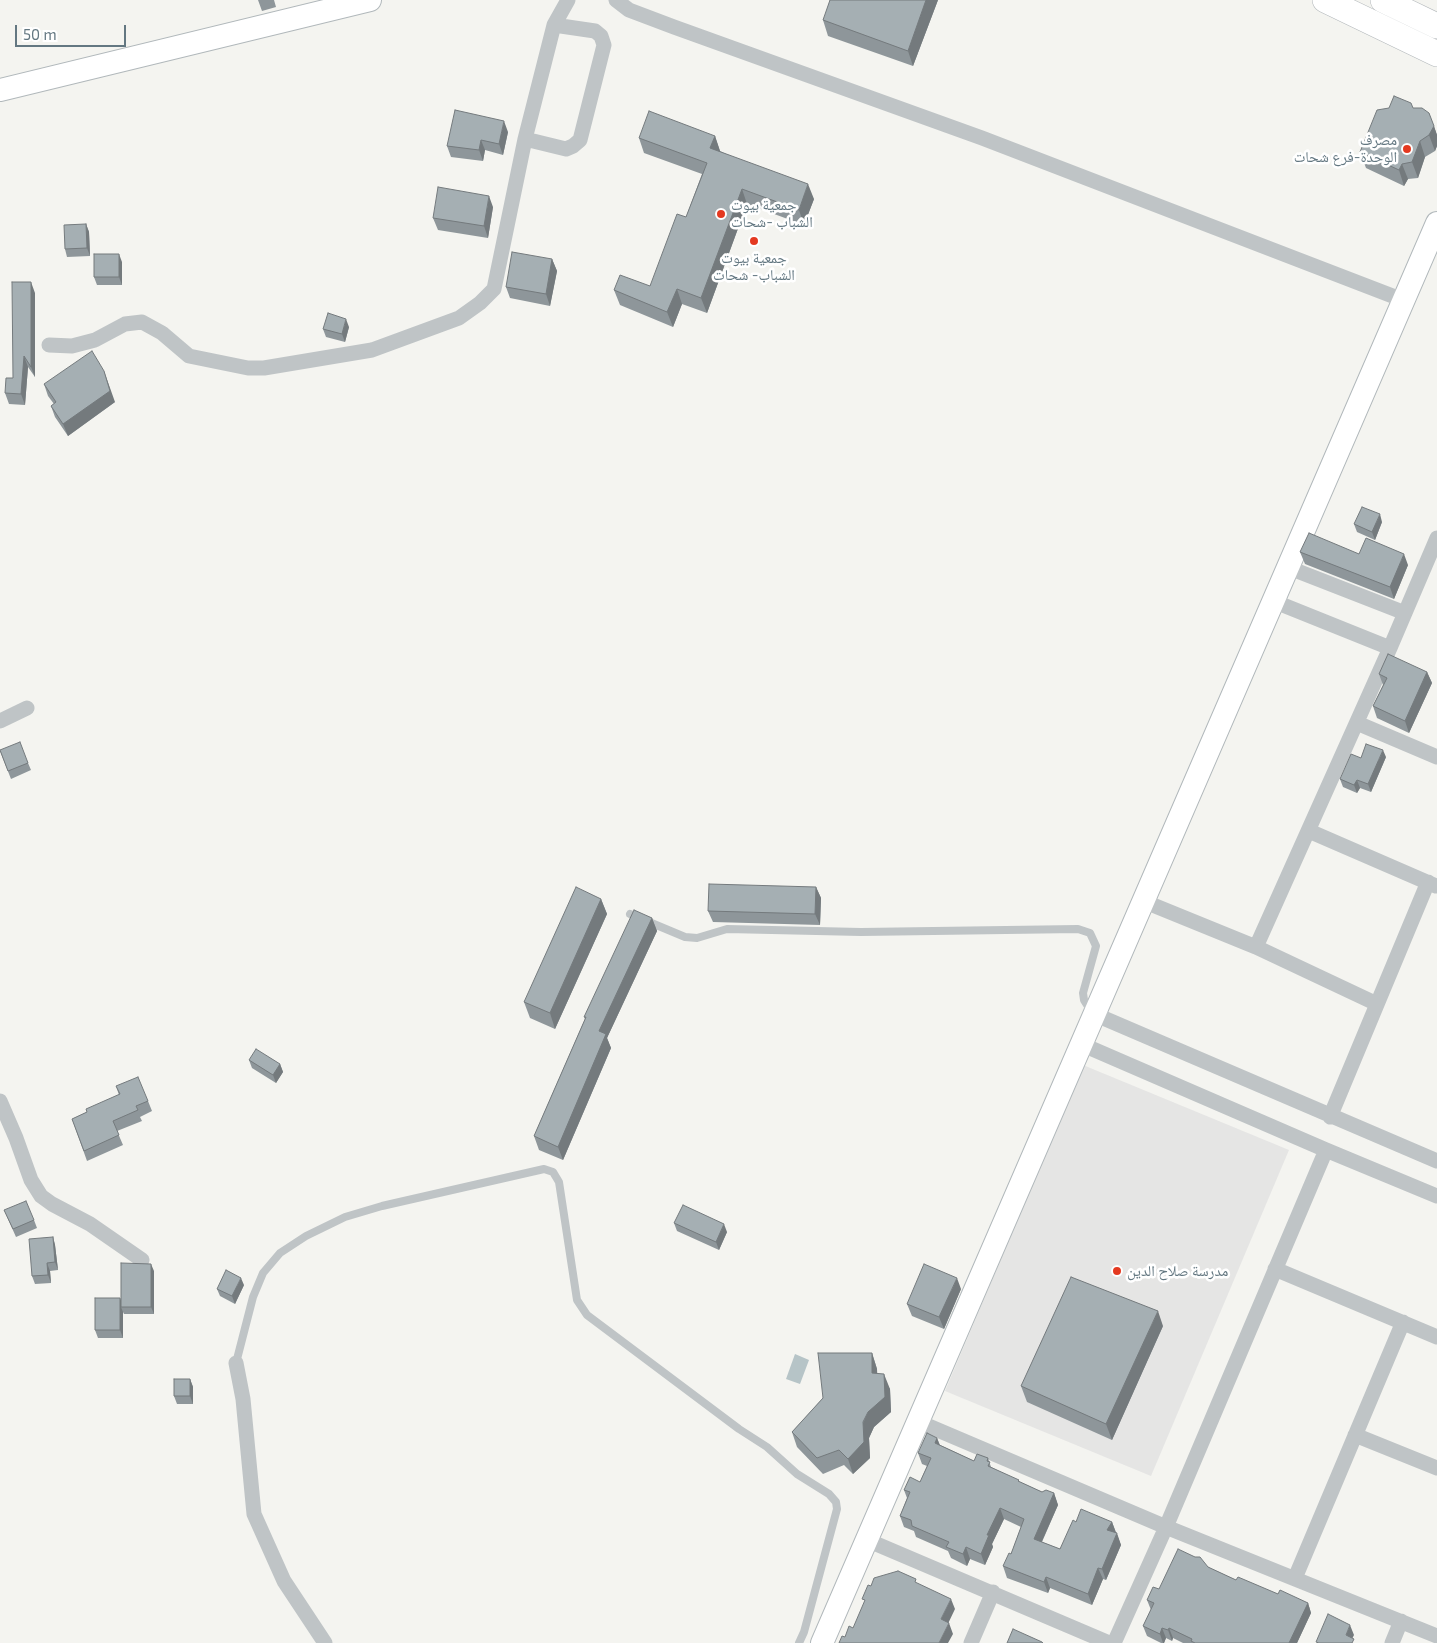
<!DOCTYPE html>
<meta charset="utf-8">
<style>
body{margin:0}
#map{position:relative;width:1437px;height:1643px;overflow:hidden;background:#f4f4f0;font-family:"Exo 2",sans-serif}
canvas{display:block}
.scale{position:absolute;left:15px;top:25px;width:111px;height:22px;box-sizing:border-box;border:2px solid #637781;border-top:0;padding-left:6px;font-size:15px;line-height:18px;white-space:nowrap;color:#637781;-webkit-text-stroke:4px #fff;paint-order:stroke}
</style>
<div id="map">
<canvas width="1437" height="1643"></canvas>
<div class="scale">50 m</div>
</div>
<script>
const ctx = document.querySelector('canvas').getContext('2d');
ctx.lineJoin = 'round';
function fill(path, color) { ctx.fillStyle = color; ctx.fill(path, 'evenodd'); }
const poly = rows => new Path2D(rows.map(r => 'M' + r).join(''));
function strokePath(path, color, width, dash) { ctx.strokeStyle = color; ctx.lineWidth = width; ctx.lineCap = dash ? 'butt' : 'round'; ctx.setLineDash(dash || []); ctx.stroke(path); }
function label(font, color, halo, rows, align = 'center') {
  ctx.font = font + ' "Exo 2","Noto Naskh Arabic",sans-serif'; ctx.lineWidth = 5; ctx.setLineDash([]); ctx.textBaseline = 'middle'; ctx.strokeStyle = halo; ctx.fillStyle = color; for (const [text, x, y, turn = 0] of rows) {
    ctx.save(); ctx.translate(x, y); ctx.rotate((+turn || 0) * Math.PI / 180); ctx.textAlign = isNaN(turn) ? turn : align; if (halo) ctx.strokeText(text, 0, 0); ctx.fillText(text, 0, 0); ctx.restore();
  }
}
fill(poly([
 [1083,1065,1289,1150,1151,1476,945,1391]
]), '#e5e5e4');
fill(poly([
 [795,1354,809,1360,800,1384,786,1379]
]), '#b6c4c7');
const secondary = poly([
 [0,90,370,0],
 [822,1643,1437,223]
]);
const primary = poly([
 [1325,0,1437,54],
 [1383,0,1437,26]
]);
strokePath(secondary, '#b1b8bb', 24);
strokePath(primary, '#b2b7ba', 26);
strokePath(poly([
 [630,914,685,937,697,938,727,929,861,932,1078,929,1090,933,1096,946,1083,993,1084,1000,1091,1011],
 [236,1363,253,1297,263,1273,280,1253,306,1236,345,1217,382,1206,544,1169,553,1172,559,1182,577,1300,587,1315,739,1429,767,1447,797,1474,829,1494,836,1502,837,1509,804,1632,799,1643]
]), '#bfc4c6', 8);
strokePath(poly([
 [616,0,629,10,674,27,982,138,1403,300],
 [525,139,566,149,573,146,580,140,604,45,601,36,595,31,554,25],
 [49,345,72,346,95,340,125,324,142,322,162,333,189,356,248,368,264,368,372,350,459,318,480,303,494,289,525,139,554,25,568,0],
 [1287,567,1405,613],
 [1273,601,1390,648],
 [0,721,27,708],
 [1357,723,1437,757],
 [1309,831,1436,886],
 [1143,901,1256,947,1377,1004],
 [1256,947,1390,648,1437,538],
 [1094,1014,1437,1161],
 [1081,1044,1326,1150,1437,1196],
 [0,1101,16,1138,31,1180,41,1196,52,1204,90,1224,142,1260],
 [1330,1117,1428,882],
 [1275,1269,1437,1337],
 [236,1363,243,1399,254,1514,284,1581,325,1643],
 [919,1422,1166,1527,1437,1636],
 [1355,1435,1437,1468],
 [867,1540,1109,1643],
 [1295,1578,1403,1322],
 [971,1643,993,1592],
 [1114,1643,1166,1527,1326,1150],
 [1392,1643,1401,1621]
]), '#bfc4c6', 15);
strokePath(secondary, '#fff', 22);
strokePath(primary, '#fff', 25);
fill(poly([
 [258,0,274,0,276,7,262,11],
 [938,0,913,66,828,36,823,20],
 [1413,108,1429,113,1437,135,1437,146,1435,151,1425,157,1418,178,1408,179,1404,186,1366,168,1360,152],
 [508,132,503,155,485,150,483,161,451,157,447,146],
 [715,136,720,151,814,199,804,225,747,204,707,313,682,304,673,327,620,305,614,290,650,286,686,217,702,174,644,153,639,138],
 [493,207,488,238,438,230,433,218],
 [86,224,89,232,90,256,67,257,65,249],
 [552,259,557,271,550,306,510,298,506,287],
 [122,262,122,285,97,285,94,277],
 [35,293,35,377,28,367,25,405,9,404,5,393,13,378],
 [349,327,345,342,326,337,323,329],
 [44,384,115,402,68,436,55,417,51,406,54,404,48,396],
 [1382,522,1375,540,1357,532,1354,524],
 [1300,552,1359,554,1408,565,1394,599,1305,564],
 [1427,672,1432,683,1409,733,1377,718,1373,706,1383,685,1379,674],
 [0,751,28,763,31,770,11,779],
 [1386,757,1371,792,1360,788,1357,793,1343,787,1340,779],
 [816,887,821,898,820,925,713,922,708,911],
 [601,899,607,914,555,1029,530,1018,524,1002],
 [652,918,657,931,607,1038,611,1048,563,1160,539,1150,534,1136,585,1019,584,1017],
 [249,1060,280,1064,283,1072,276,1083,252,1068],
 [116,1086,148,1101,152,1111,140,1117,142,1121,117,1131,123,1145,87,1161,72,1119,87,1112,119,1095],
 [4,1210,34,1220,37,1228,16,1237],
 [674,1223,727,1232,719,1250,677,1231],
 [53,1237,55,1245,58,1270,50,1271,51,1283,35,1284,32,1276],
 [154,1271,154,1314,124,1314,123,1312,123,1338,98,1338,95,1330,120,1298,121,1301],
 [244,1285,235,1304,220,1296,217,1289],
 [961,1289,944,1329,912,1316,907,1304],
 [1163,1326,1112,1440,1027,1402,1021,1386],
 [872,1353,877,1369,877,1373,890,1389,891,1412,874,1427,869,1438,870,1458,853,1474,844,1465,823,1474,797,1447,792,1432,823,1398],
 [190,1379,193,1387,193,1404,177,1404,174,1396],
 [937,1438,940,1445,974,1461,988,1458,991,1467,1020,1482,1042,1492,1054,1493,1058,1505,1042,1542,1060,1549,1076,1522,1112,1522,1121,1545,1106,1580,1103,1579,1092,1605,1050,1588,1048,1593,1007,1578,1003,1566,1011,1554,1021,1527,1004,1519,992,1544,993,1547,985,1565,970,1559,967,1566,951,1558,948,1551,916,1537,914,1531,904,1527,900,1516,907,1498,904,1490,920,1482,927,1466,922,1464,918,1453],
 [1208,1567,1236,1580,1278,1594,1308,1603,1311,1613,1297,1643,1183,1643,1173,1638,1172,1641,1166,1638,1164,1643,1161,1643,1147,1636,1143,1626,1151,1610,1147,1600,1159,1589]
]), '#8e969a');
fill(poly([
 [926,0,938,0,913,66,908,51],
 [504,121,508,132,503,155,499,144],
 [1434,126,1437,135,1437,146,1435,151,1429,135],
 [715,136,720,151,716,163,710,148],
 [481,140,485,150,483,161,479,150],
 [1420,141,1425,157,1418,178,1412,162],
 [1402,164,1408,179,1404,186,1399,170],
 [808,184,814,199,804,225,799,210],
 [742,189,747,204,707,313,701,298],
 [489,196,493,207,488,238,484,226],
 [86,224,89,232,90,256,87,248],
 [119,254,122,262,122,285,119,277],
 [552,259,557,271,550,306,546,294],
 [31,282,35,293,35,377,31,367],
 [677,289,682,304,673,327,667,312],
 [346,319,349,327,345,342,342,334],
 [24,356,28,367,25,405,21,394],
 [104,371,115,402,68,436,63,424],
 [1380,514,1382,522,1375,540,1372,532],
 [1404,554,1408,565,1394,599,1390,587],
 [1427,672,1432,683,1409,733,1405,721],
 [1383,750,1386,757,1371,792,1368,784],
 [1357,780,1360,788,1357,793,1354,785],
 [816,887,821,898,820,925,815,914],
 [601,899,607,914,555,1029,550,1013],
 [652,918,657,931,607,1038,611,1048,563,1160,558,1147,599,1031],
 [280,1064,283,1072,276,1083,273,1075],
 [724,1224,727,1232,719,1250,716,1242],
 [53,1237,55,1245,58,1270,55,1262],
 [47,1263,50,1271,51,1283,48,1275],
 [151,1264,154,1271,154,1314,151,1307],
 [241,1278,244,1285,235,1304,232,1296],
 [957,1278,961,1289,944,1329,939,1317],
 [120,1298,123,1306,121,1307,123,1312,123,1338,120,1330],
 [1158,1311,1163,1326,1112,1440,1106,1424],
 [872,1353,877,1369,878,1389,872,1373],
 [884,1374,890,1389,891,1412,874,1427,869,1438,870,1458,853,1474,848,1459],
 [190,1379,193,1387,193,1404,190,1396],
 [937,1438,941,1449,935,1443],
 [1054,1493,1058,1505,1038,1550,1034,1539],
 [1000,1508,1004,1519,992,1544,993,1547,985,1565,981,1554,987,1535],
 [1112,1522,1116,1533,1107,1530],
 [1117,1533,1121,1545,1106,1580,1102,1569],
 [966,1547,970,1559,967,1566,963,1554],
 [1098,1568,1103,1579,1092,1605,1088,1594],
 [1046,1577,1050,1588,1048,1593,1044,1582],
 [951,1599,955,1609,945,1630,941,1619],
 [1308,1603,1311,1613,1297,1643,1289,1643],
 [949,1623,953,1634,948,1643,939,1643],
 [1350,1625,1354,1635,1350,1643,1346,1635],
 [1162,1628,1166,1638,1164,1643,1163,1643,1160,1634],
 [1169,1628,1173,1638,1172,1641,1168,1630]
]), '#747a7d');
const building = poly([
 [830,0,926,0,908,51,823,20,830,0],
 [1394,96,1411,103,1413,108,1422,108,1429,113,1434,126,1429,135,1420,141,1412,162,1402,164,1399,170,1360,152,1377,110,1389,108,1394,96],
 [455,110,504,121,499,144,481,140,479,150,447,146,455,110],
 [649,111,715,136,710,148,808,184,799,210,742,189,701,298,677,289,667,312,614,290,620,275,650,286,677,214,686,217,707,163,639,138,649,111],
 [438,187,489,196,484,226,433,218,438,187],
 [86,224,87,248,65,249,64,225,86,224],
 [512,252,552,259,546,294,506,287,512,252],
 [94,254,119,254,119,277,94,277,94,254],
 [12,282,31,282,31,367,24,356,21,394,5,393,6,378,13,378,12,282],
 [328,313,346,319,342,334,323,329,328,313],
 [92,351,104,371,110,391,63,424,51,406,56,402,44,384,92,351],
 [1362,507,1380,514,1372,532,1354,524,1362,507],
 [1309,533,1359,554,1366,538,1404,554,1390,587,1300,552,1309,533],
 [1388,654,1427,672,1405,721,1373,706,1387,678,1379,674,1388,654],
 [20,742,28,763,8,771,0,750,20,742],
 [1366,744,1383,750,1368,784,1357,780,1354,785,1340,779,1351,754,1361,758,1366,744],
 [709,884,816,887,815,914,708,911,709,884],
 [576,887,601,899,550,1013,524,1002,576,887],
 [634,910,652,918,599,1031,606,1034,558,1147,534,1136,586,1017,584,1017,634,910],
 [256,1049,280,1064,273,1075,249,1060,256,1049],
 [138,1077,148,1101,136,1106,138,1110,113,1121,119,1135,84,1151,72,1119,87,1112,86,1109,120,1094,116,1086,138,1077],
 [26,1201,34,1220,13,1229,4,1210,26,1201],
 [683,1205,724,1224,716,1242,674,1223,683,1205],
 [53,1237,55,1262,47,1263,48,1275,32,1276,29,1239,53,1237],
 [121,1263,151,1264,151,1307,121,1307,121,1263],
 [924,1264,957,1278,939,1317,907,1304,924,1264],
 [226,1270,241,1278,232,1296,217,1289,226,1270],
 [1071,1277,1158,1311,1106,1424,1021,1386,1071,1277],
 [95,1298,120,1298,120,1330,95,1330,95,1298],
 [818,1353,872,1353,872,1373,884,1374,885,1397,868,1412,863,1422,864,1442,848,1459,839,1450,817,1458,792,1432,823,1398,818,1353],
 [174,1379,190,1379,190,1396,174,1396,174,1379],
 [927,1433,937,1438,935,1443,974,1461,977,1454,988,1458,987,1461,990,1462,988,1466,1019,1480,1018,1481,1042,1492,1046,1490,1054,1493,1034,1539,1060,1549,1073,1520,1076,1522,1081,1509,1112,1522,1107,1530,1117,1533,1102,1569,1098,1568,1088,1594,1046,1577,1044,1582,1003,1566,1009,1553,1011,1554,1024,1519,1000,1508,987,1535,989,1535,981,1554,966,1547,963,1554,946,1547,949,1542,912,1526,911,1520,900,1516,910,1492,904,1490,910,1477,920,1482,931,1458,918,1453,927,1433],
 [1178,1549,1195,1557,1200,1557,1208,1567,1236,1580,1238,1577,1278,1594,1280,1590,1308,1603,1289,1643,1195,1643,1191,1641,1192,1639,1169,1628,1168,1630,1162,1628,1160,1634,1143,1626,1154,1603,1147,1600,1153,1587,1159,1589,1178,1549],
 [898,1571,916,1579,915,1582,951,1599,941,1619,949,1623,939,1643,839,1643,842,1636,845,1637,849,1626,853,1628,865,1600,862,1599,868,1585,871,1586,874,1578,898,1571],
 [1328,1614,1350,1625,1346,1635,1354,1639,1352,1643,1319,1643,1316,1642,1328,1614],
 [1013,1629,1042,1642,1043,1643,1007,1643,1013,1629]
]);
fill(building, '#a5afb3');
strokePath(building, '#747a7d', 1);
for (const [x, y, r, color] of [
 [1407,149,5,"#e43920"],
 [721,214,5,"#e43920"],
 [754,241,5,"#e43920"],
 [1117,1271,5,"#e43920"]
]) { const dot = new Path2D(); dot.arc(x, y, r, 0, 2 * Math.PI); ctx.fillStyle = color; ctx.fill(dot); strokePath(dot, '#fff', 2); }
label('15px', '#637781', '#fff', [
 ["مصرف",1397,140,"right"],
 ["الوحدة-فرع شحات",1397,157,"right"],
 ["جمعية بيوت",731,205],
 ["الشباب -شحات",731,222],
 ["جمعية بيوت",754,258,"center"],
 ["الشباب- شحات",754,275,"center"],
 ["مدرسة صلاح الدين",1127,1271]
], 'left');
</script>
